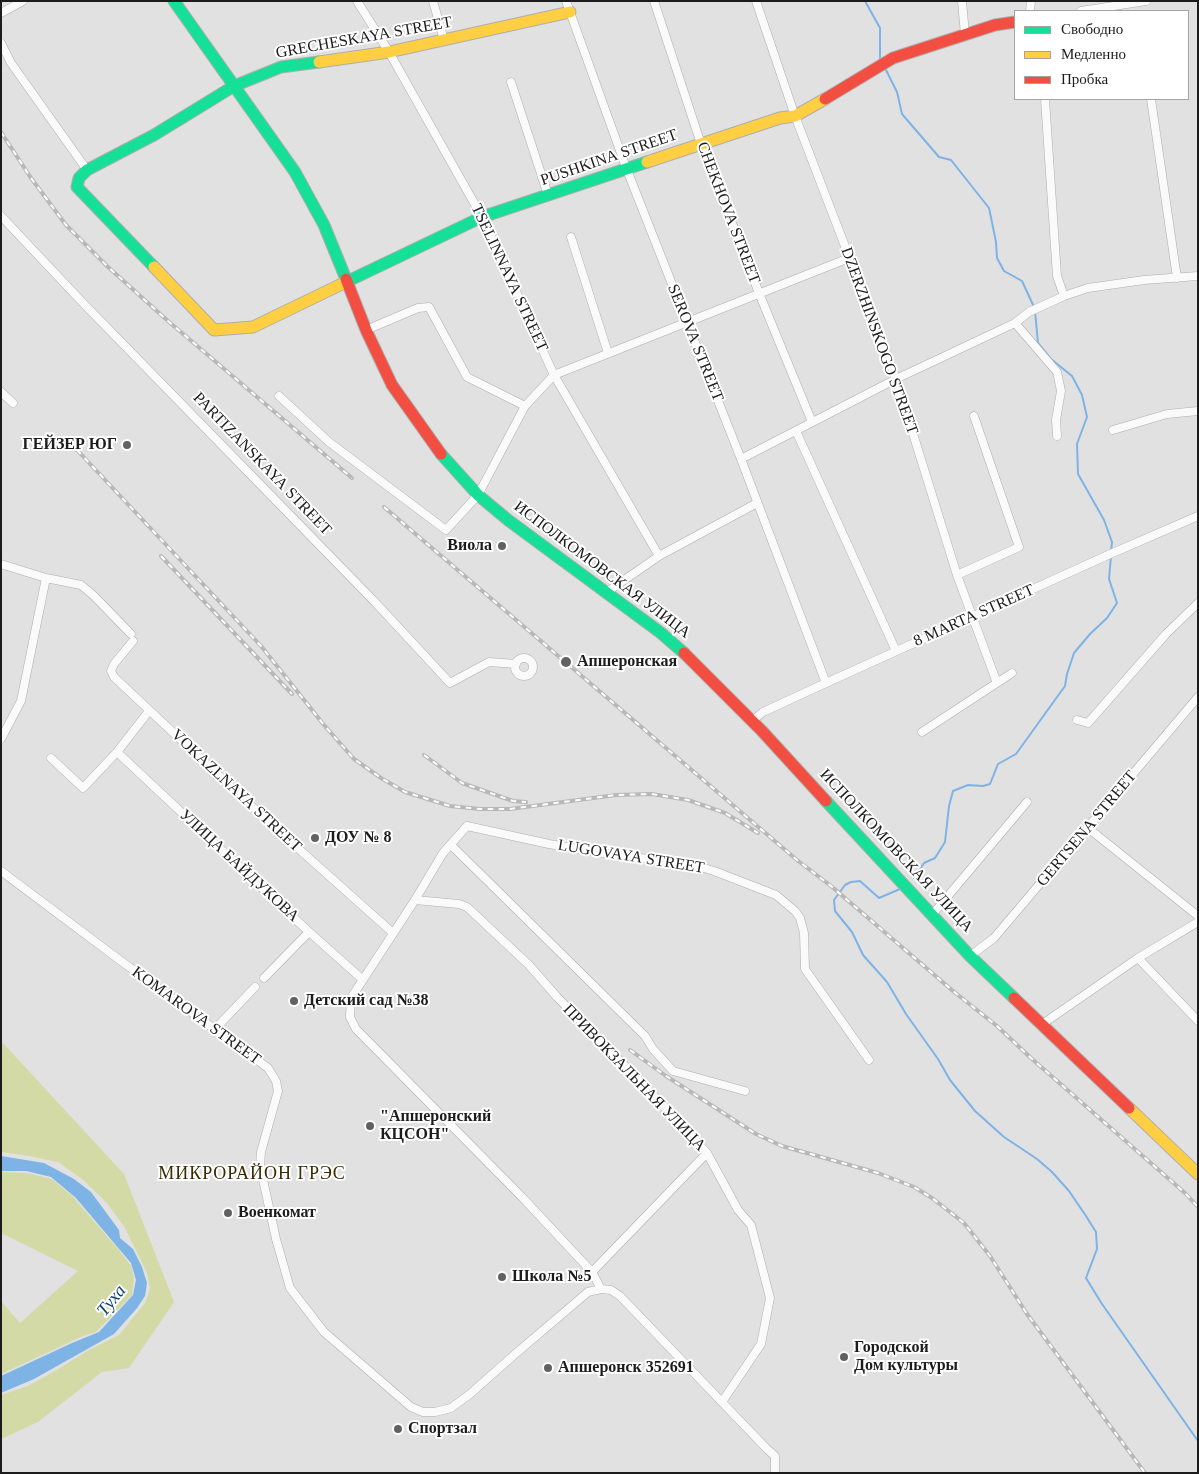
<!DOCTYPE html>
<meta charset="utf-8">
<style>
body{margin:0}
#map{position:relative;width:1199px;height:1474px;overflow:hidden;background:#e1e1e2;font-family:"Times New Roman",serif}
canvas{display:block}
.frame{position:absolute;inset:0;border:2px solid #1c1c1c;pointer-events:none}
.legend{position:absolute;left:1014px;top:10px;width:175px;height:90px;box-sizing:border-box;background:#fff;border:1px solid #a4a4a4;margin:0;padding:6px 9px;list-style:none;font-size:15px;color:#1c1c1c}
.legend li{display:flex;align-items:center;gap:10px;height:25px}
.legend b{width:25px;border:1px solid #a4a4a4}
</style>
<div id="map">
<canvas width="1199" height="1474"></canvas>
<div class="frame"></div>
<ul class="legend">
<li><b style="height:6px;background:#16e098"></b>Свободно</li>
<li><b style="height:6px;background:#ffcf43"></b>Медленно</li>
<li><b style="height:6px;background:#f24e42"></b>Пробка</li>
</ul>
</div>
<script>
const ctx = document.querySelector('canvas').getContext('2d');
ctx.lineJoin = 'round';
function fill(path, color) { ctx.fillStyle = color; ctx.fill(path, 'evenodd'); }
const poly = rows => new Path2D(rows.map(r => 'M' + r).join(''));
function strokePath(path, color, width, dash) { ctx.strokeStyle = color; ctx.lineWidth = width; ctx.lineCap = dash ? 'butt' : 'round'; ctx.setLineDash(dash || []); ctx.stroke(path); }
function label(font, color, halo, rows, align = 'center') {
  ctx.font = font + ' "Times New Roman",serif'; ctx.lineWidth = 4; ctx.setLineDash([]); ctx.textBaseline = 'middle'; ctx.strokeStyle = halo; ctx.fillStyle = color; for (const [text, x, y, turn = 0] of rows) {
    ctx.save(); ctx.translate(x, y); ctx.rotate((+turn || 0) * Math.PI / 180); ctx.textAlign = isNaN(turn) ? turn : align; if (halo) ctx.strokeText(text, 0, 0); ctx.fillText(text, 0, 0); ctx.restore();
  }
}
fill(poly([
 [1,1041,124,1174,174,1302,129,1368,102,1372,38,1422,1,1439,1,1395,28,1386,60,1368,89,1350,119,1335,145,1303,150,1289,147,1273,125,1228,107,1203,82,1179,58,1162,29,1156,1,1152],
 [1,1172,27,1173,52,1179,72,1196,119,1250,131,1266,134,1278,132,1295,96,1332,83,1336,1,1374,1,1301,20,1323,78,1271,1,1233]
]), '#d4daa6');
fill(poly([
 [1,1156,44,1163,74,1179,91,1192,119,1230,120,1238,133,1249,142,1267,147,1283,145,1296,137,1308,114,1334,34,1379,1,1393,1,1376,72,1343,99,1332,133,1295,136,1280,131,1263,76,1198,51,1177,26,1171,1,1171]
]), '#7eb3e5');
strokePath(poly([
 [865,1,880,28,880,60],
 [885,68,897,92,902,114,939,157,951,160,989,208,996,242,997,258,1004,271,1022,281,1034,307],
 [1035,311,1038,343,1051,359,1072,376,1082,395,1087,417,1077,444,1078,474,1104,520,1112,542,1111,552],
 [914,878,924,863,935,858,945,842,949,806,953,791,968,785,983,786,990,784,998,764,1016,754,1065,686,1067,674,1074,653,1090,634,1107,618,1117,603,1109,579,1111,556],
 [900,889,879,898,860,881,851,882,845,885,834,900,835,911,852,932,863,955,887,982,906,1014,938,1059,950,1080,975,1111,1004,1137,1037,1159,1052,1172,1069,1191,1086,1216,1096,1232,1097,1249,1086,1278,1102,1304,1198,1441]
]), '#7eb3e5', 2);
const street = poly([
 [357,1,389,52,482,217,554,375,659,556],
 [433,1,444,40],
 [566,1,627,170,741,459,826,683],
 [654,1,701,144,759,293,812,422],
 [756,1,795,116,896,379,957,575,997,683],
 [962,1,965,35],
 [1030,11,1031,1],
 [1081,11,1146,1],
 [1,13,23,1],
 [1,43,11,63,87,170],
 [511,82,548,195],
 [1045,99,1057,276,1064,296],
 [1151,99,1177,278],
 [1,216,84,304,373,600,450,683,489,662,516,664],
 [571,237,608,353],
 [1015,323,1057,372,1061,391,1056,420,1057,436],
 [366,330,418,308,429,307,467,377,525,406],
 [1,392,13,403],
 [279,396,329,442,446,530,478,495,525,406,554,375,849,258],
 [1113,430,1167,414,1198,411],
 [796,431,896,651],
 [741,459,896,379,1015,323,1029,312,1064,296,1088,288,1144,280,1198,276],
 [1,564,46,578,81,585,93,595,131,634],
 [957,575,1019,547,974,416],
 [607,592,659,556,757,503],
 [133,641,114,664,111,671,114,677,263,817,393,933],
 '515 667a9 9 0 1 1 18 0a9 9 0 1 1-18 0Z',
 [1077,720,1088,723,1166,634,1198,603],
 [752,721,763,712,826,683,1108,555,1198,516],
 [922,732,1012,673],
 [1,739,21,701,46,578],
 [117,752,307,930,362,979],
 [51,758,83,788,117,752,149,711],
 [1088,828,1198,916],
 [451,845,645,1036,653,1049,673,1071,745,1091],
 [1,871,121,961,268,1068,276,1081,278,1091,261,1152,260,1166,276,1239,290,1288,324,1332,411,1407,423,1412,435,1412,451,1408,470,1394,514,1355,588,1292,601,1289],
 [415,900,459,904,467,907,529,965,557,997,639,1080,707,1153,738,1210,751,1225,770,1298,761,1344,722,1402],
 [932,915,1027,802],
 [970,956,994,938,1198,697],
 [1138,958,1198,1021],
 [264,978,309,932],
 [1041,1025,1138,958,1198,922],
 [215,1029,255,987],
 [592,1272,707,1153],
 [775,1473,775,1456,767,1449,620,1296,611,1290,601,1289,592,1272,522,1197,356,1029,350,1017,351,998,415,900,443,853,467,826,549,844,621,856,687,863,714,871,776,895,795,911,800,918,804,933,805,969,869,1060]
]);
const fast = poly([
 [174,1,295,172,324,225,346,279],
 [154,267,77,187,79,178,87,170,154,135,234,86,281,67,319,62],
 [346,282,482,217,647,162],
 [441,454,478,495,508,520,661,633,684,653],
 [826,801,970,956,1014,998]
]);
const slow = poly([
 [319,62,389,52,570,12],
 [647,162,780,118,795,116,825,99],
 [154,267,214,330,253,327,346,282],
 [1129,1108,1198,1174]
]);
const jam = poly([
 [825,99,893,58,995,25,1015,22],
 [346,279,366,330,392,385,441,454],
 [684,653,762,731,826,801],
 [1014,998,1129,1108]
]);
strokePath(street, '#aeaeae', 9);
strokePath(fast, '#aeaeae', 13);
strokePath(slow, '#aeaeae', 13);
strokePath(jam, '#aeaeae', 13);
strokePath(street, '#fafafb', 8);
strokePath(fast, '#16e098', 11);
strokePath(slow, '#ffcf43', 11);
strokePath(jam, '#f24e42', 11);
const rail = poly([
 [1,132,31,178,66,225,107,266,168,321,352,478],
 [77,450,261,646,324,725,354,759,381,778,405,792,450,806,480,809,510,809,616,795,652,794,688,800,725,813,758,833],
 [384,507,797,860,831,886,953,991,997,1026,1032,1059,1185,1193,1198,1207],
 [161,556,292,694],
 [424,755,462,783,513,801,526,802],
 [630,1050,666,1076,756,1134,782,1146,878,1173,914,1187,932,1198,964,1223,990,1256,1027,1314,1145,1473]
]);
strokePath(rail, '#b8b8b8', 4);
strokePath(rail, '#fff', 2, [5.5]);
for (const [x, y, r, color] of [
 [127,445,5,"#616161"],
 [502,546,5,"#616161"],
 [566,662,6,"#616161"],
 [315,838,5,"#616161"],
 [294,1001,5,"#616161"],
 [370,1126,5,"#616161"],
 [228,1213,5,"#616161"],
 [502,1277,5,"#616161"],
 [844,1357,5,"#616161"],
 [548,1368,5,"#616161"],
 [398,1429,5,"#616161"]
]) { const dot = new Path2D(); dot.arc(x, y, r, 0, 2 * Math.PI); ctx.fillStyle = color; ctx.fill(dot); strokePath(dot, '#fff', 2); }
label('16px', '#1c1c1c', '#fff', [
 ["GRECHESKAYA STREET",364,38,-10],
 ["PUSHKINA STREET",609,158,-19],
 ["CHEKHOVA STREET",728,213,69],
 ["TSELINNAYA STREET",509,278,65],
 ["DZERZHINSKOGO STREET",879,341,70],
 ["SEROVA STREET",695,343,68],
 ["PARTIZANSKAYA STREET",262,464,46],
 ["ИСПОЛКОМОВСКАЯ УЛИЦА",602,570,37],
 ["8 MARTA STREET",974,616,-24],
 ["VOKAZLNAYA STREET",236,791,43],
 ["GERTSENA STREET",1087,829,-50],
 ["ИСПОЛКОМОВСКАЯ УЛИЦА",896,851,47],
 ["LUGOVAYA STREET",631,857,9],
 ["УЛИЦА БАЙДУКОВА",239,866,43],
 ["KOMAROVA STREET",196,1016,36],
 ["ПРИВОКЗАЛЬНАЯ УЛИЦА",634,1078,46]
]);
label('bold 16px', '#1c1c1c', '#fff', [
 ["ГЕЙЗЕР ЮГ",117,445,"right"],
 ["Виола",492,546,"right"],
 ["Апшеронская",577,662],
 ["ДОУ № 8",325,838],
 ["Детский сад №38",304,1001],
 ["\"Апшеронский",380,1117],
 ["КЦСОН\"",380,1135],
 ["Военкомат",238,1213],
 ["Школа №5",512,1277],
 ["Городской",854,1348],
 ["Дом культуры",854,1366],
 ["Апшеронск 352691",558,1368],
 ["Спортзал",408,1429]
], 'left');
ctx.letterSpacing = '1px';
label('18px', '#392a00', '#fff', [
 ["МИКРОРАЙОН ГРЭС",252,1174]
]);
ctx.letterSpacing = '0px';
label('italic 18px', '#09426f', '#fff', [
 ["Туха",112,1301,-51]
]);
</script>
